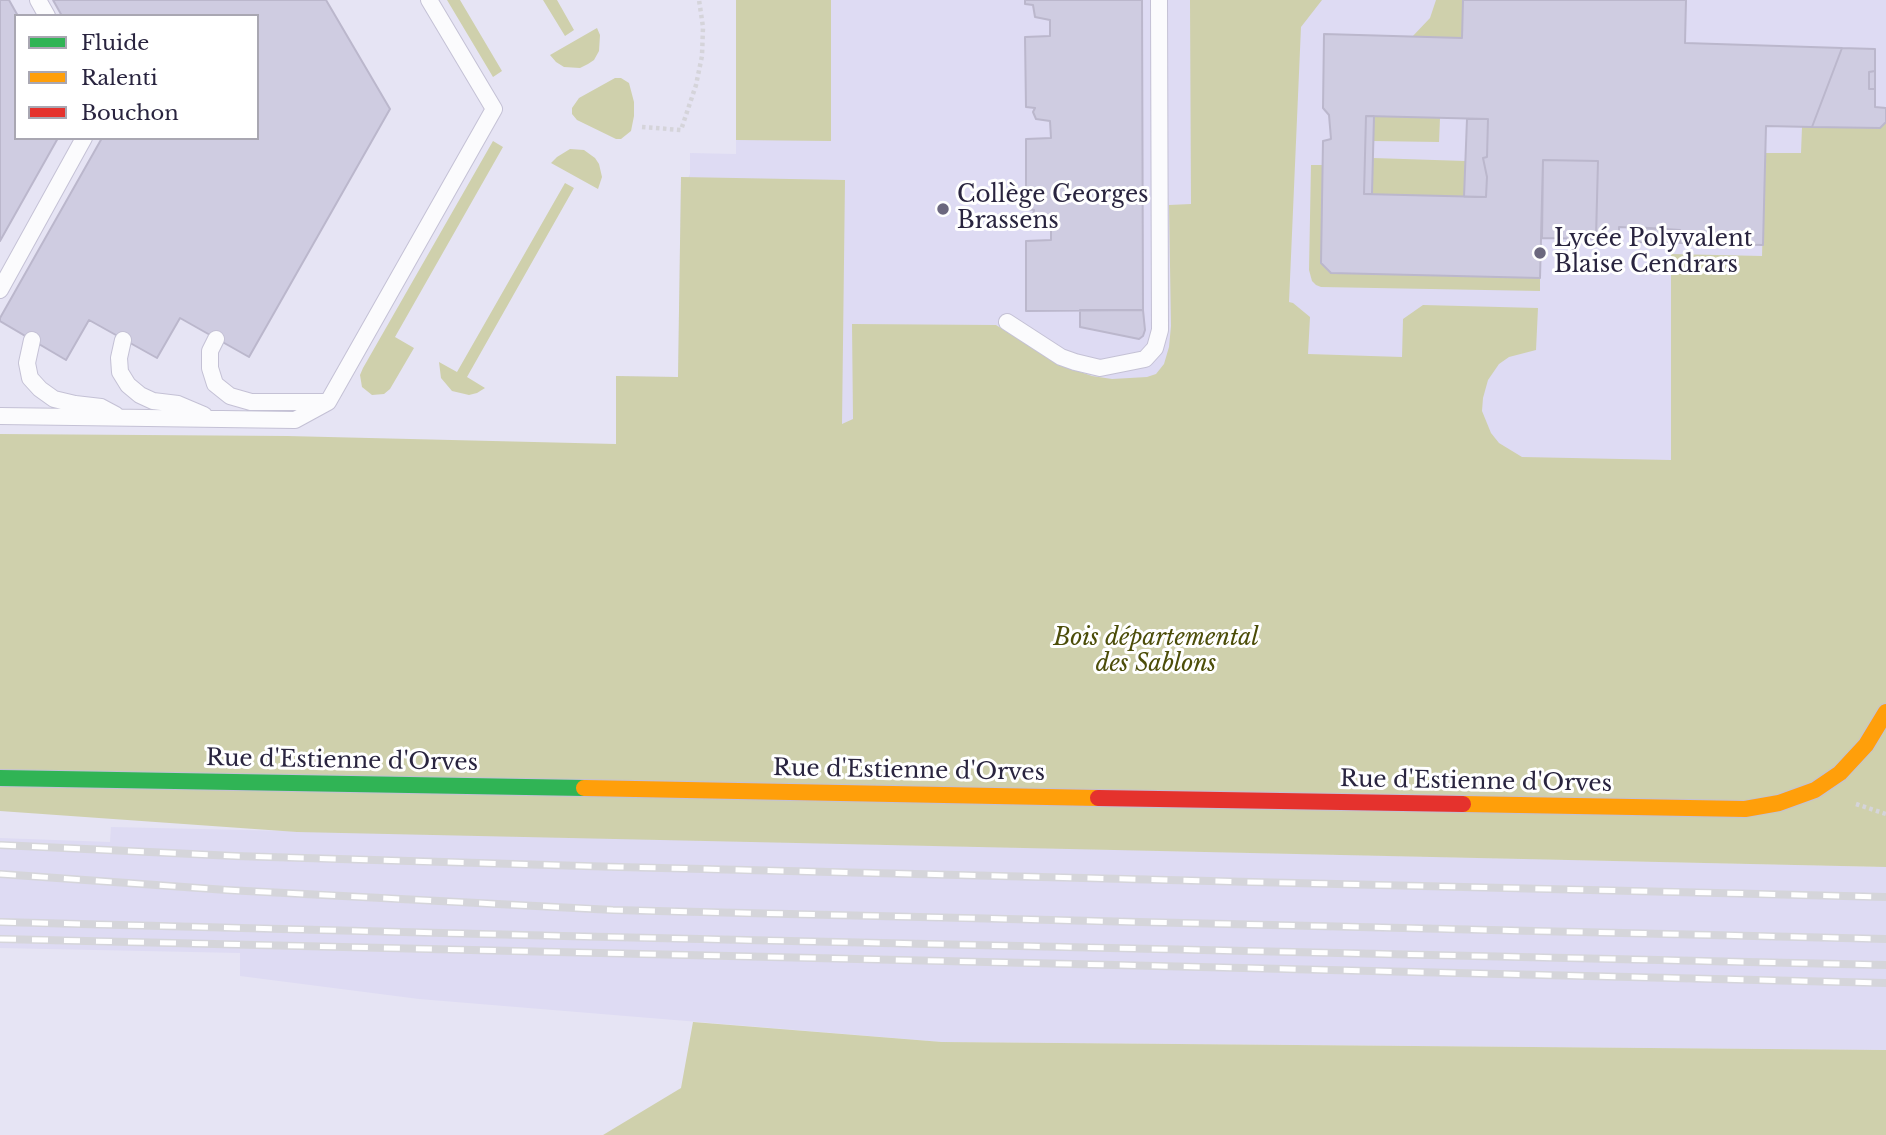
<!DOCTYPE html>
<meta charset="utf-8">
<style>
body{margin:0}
#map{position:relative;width:1886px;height:1135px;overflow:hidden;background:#e6e4f4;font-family:"Libre Baskerville",serif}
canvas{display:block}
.legend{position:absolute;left:14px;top:14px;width:245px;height:126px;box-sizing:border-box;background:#fff;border:2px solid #a9a7b2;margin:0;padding:9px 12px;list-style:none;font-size:21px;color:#29243f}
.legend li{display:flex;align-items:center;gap:14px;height:35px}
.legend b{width:35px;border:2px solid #a9a7b2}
</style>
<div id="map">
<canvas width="1886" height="1135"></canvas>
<ul class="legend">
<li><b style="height:9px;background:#30b455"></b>Fluide</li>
<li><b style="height:9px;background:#ff9f0a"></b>Ralenti</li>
<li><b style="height:9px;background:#e5322d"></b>Bouchon</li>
</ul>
</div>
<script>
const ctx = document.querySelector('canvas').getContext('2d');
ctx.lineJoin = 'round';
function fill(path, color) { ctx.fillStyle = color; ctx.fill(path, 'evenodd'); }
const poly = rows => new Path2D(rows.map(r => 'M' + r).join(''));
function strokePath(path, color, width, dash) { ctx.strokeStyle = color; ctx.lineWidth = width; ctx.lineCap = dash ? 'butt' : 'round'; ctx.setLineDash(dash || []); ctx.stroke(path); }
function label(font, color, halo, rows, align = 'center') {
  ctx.font = font + ' "Libre Baskerville",serif'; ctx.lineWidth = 6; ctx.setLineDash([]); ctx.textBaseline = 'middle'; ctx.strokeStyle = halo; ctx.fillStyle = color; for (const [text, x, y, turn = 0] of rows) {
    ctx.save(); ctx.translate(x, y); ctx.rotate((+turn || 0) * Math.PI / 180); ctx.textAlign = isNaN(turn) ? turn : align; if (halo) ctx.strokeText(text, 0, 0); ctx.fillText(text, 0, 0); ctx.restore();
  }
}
fill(poly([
 [736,0,1886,0,1886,293,1785,476,616,444,616,376,678,377,681,177,688,178,690,174,690,153,736,154],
 [111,827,1886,867,1886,1050,942,1042,419,999,240,976,240,953,0,948,0,838,110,842]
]), '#dedbf3');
fill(poly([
 [447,0,460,0,502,71,493,77],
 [543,0,557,0,574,30,565,36],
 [736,0,831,0,831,141,736,140],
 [1190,0,1322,0,1301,27,1289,302,1293,303,1310,317,1308,354,1402,357,1403,319,1423,305,1538,308,1536,350,1509,357,1499,364,1488,380,1483,398,1482,411,1491,433,1499,443,1522,457,1671,460,1671,254,1762,256,1765,153,1801,153,1802,127,1879,128,1886,122,1886,867,297,832,0,811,0,434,287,436,616,444,616,376,678,377,681,177,845,180,842,424,853,419,852,324,996,325,1040,353,1069,368,1092,376,1112,379,1147,377,1156,374,1164,364,1169,347,1171,326,1169,205,1191,204],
 [1436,0,1463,0,1462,38,1412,37,1430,18],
 [597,28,600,35,599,51,594,60,588,64,580,68,564,67,556,62,550,55],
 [615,78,621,78,629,83,634,102,634,116,631,131,621,139,616,139,577,120,572,114,572,108,579,98],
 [1374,116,1440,118,1439,142,1373,141],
 [493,141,503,147,395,337,414,348,390,389,384,394,372,395,362,387,360,375,363,368],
 [570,149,584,150,595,158,599,164,602,177,598,189,551,163,557,157],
 [1373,158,1465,161,1464,197,1372,194],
 [1311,165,1323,165,1321,263,1331,273,1540,278,1540,291,1321,287,1316,285,1312,281,1309,270],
 [565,183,574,188,467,377,485,388,477,393,469,395,452,391,441,378,439,362,457,372],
 [693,1022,942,1042,1886,1050,1886,1135,603,1135,681,1088]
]), '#cfd0ac');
const building = poly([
 [0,0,9,0,18,16,16,16,16,138,58,138,0,241,0,0],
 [53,0,326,0,390,109,249,357,180,318,157,358,89,320,66,360,0,321,0,318,102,138,257,138,257,16,62,16,53,0],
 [1025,0,1142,0,1143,310,1026,311,1026,241,1051,240,1051,224,1037,221,1033,215,1034,210,1026,209,1026,139,1051,138,1050,121,1036,119,1033,112,1035,108,1026,107,1025,37,1050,36,1050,20,1035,17,1033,5,1025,4,1025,0],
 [1463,0,1686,0,1685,43,1842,48,1812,127,1766,126,1763,245,1680,243,1680,230,1619,227,1619,237,1596,236,1598,161,1543,160,1540,278,1331,273,1321,263,1323,141,1331,139,1329,115,1323,108,1324,34,1462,38,1463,0],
 [1366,116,1488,119,1487,157,1483,158,1487,177,1486,197,1364,194,1366,116],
 [1842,48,1875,49,1875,71,1869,72,1869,89,1875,89,1875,107,1886,108,1886,122,1880,128,1812,127,1842,48],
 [1875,71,1875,89,1869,89,1869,72,1875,71],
 [1366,116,1374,116,1372,194,1364,194,1366,116],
 [1467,119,1488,119,1487,157,1483,158,1487,177,1486,197,1464,197,1467,119],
 [1543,160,1598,161,1596,239,1542,238,1543,160],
 [1634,227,1680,230,1680,243,1634,242,1634,227],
 [1596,236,1619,237,1619,240,1596,239,1596,236],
 [1080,310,1143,310,1145,330,1143,336,1139,339,1080,327,1080,310]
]);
fill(building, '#cfcce1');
strokePath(building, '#bbb7cc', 2);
const lane = poly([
 [38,0,47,16],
 [0,290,84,138],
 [1007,322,1061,357,1075,362,1100,368,1145,359,1155,348,1160,330,1159,0],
 [216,339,210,351,210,368,215,384,230,396,251,402,326,402],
 [32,340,27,363,30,378,40,389,54,399,75,404,101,407,116,415],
 [123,340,119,358,120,372,128,385,140,395,153,401,178,404,204,415],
 [0,416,295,420,328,402,494,109,429,0]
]);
const fast = poly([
 [0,778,584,788]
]);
const slow = poly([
 [584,788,1098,798],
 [1463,804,1745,809,1779,803,1815,790,1840,773,1866,745,1886,712]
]);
const jam = poly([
 [1098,798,1463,804]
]);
strokePath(lane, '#c4c1d5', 18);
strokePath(fast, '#c4c1d5', 18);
strokePath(slow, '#c4c1d5', 18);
strokePath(jam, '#c4c1d5', 18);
strokePath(poly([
 [642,127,681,130,696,85,702,56,703,27,699,0],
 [1856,804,1886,814]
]), '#d5d4da', 4.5, [3.5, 3.5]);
strokePath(lane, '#fbfbfd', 16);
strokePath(fast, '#30b455', 16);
strokePath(slow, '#ff9f0a', 16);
strokePath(jam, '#e5322d', 16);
const rail = poly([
 [0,845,235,856,619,867,1886,897],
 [0,874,227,890,613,910,1886,939],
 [0,922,563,936,1886,965],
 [0,939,1886,983]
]);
strokePath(rail, '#d5d5da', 8);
strokePath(rail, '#fff', 5, [16]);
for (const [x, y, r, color] of [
 [943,209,7,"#6b677e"],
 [1540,253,7,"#6b677e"]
]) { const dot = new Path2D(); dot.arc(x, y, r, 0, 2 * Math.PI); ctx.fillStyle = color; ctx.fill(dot); strokePath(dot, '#fff', 2.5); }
label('23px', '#29243f', '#fff', [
 ["Collège Georges",957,196],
 ["Brassens",957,222],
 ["Lycée Polyvalent",1554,240],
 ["Blaise Cendrars",1554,266]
], 'left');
label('italic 23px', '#4c4d09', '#fff', [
 ["Bois départemental",1156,639],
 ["des Sablons",1156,665]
]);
label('23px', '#29243f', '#fff', [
 ["Rue d'Estienne d'Orves",342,761,1],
 ["Rue d'Estienne d'Orves",909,771,1],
 ["Rue d'Estienne d'Orves",1476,782,1]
]);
</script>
